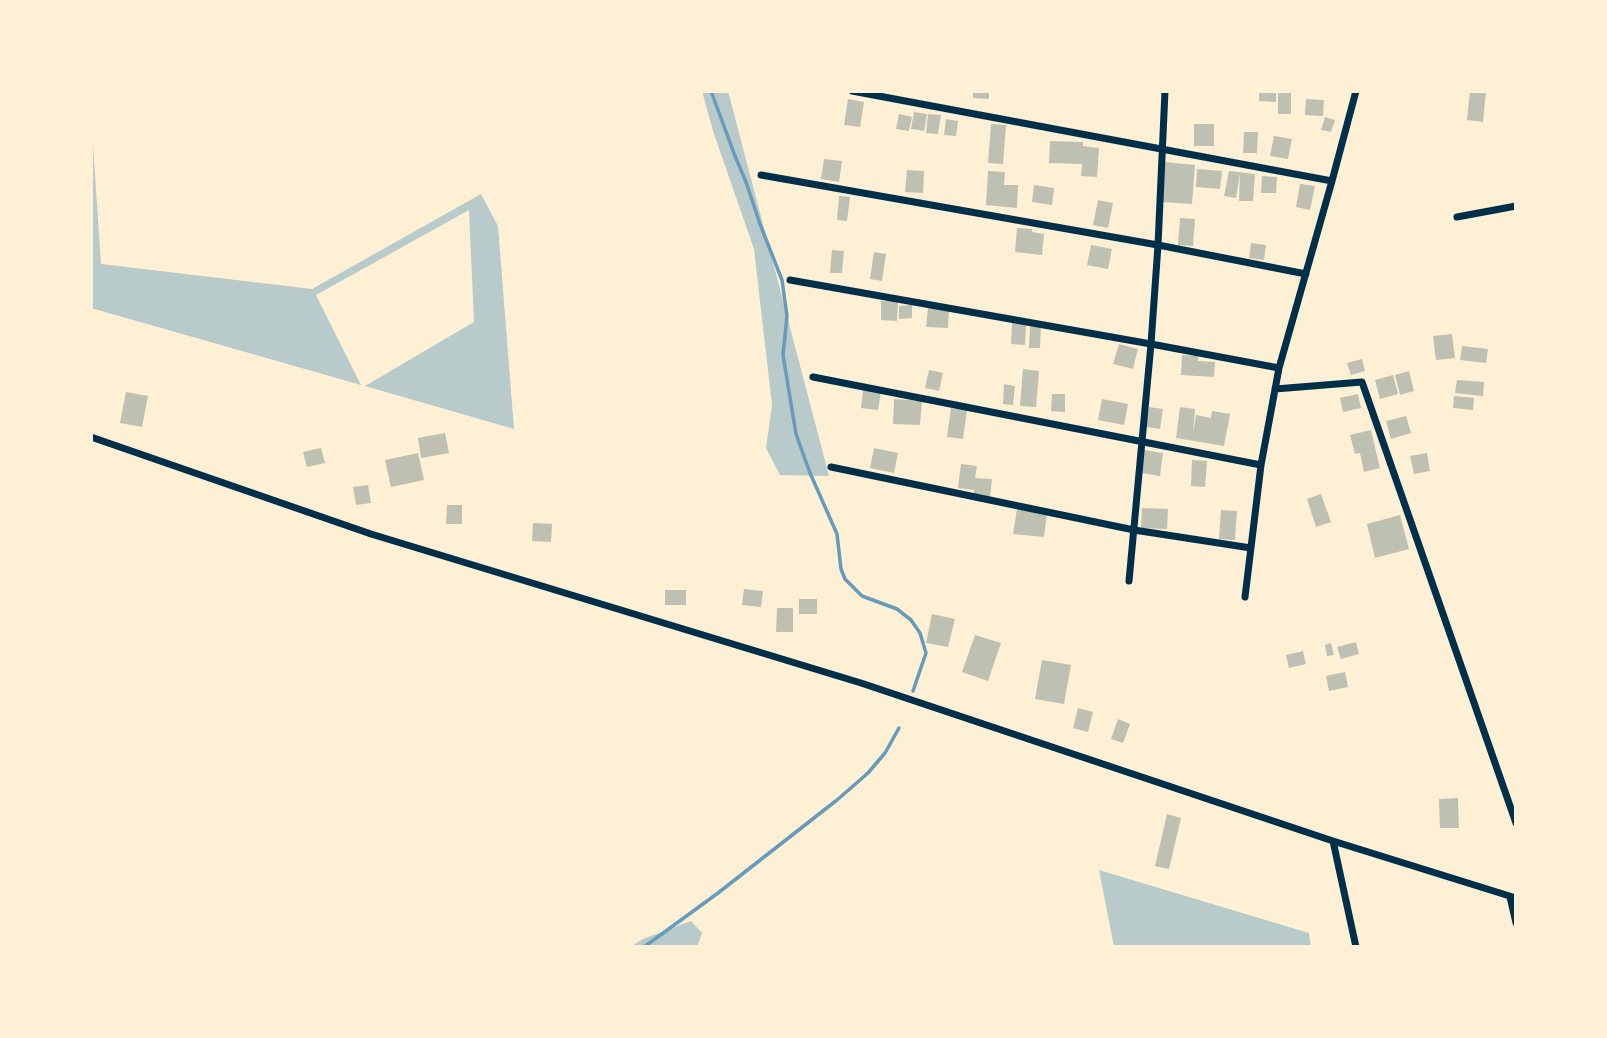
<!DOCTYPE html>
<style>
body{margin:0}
#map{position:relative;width:1607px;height:1038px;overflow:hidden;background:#fdf0d5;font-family:"Open Sans",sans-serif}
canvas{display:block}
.frame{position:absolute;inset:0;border:93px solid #fdf0d5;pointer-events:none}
</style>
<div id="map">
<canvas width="1607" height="1038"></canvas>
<div class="frame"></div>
</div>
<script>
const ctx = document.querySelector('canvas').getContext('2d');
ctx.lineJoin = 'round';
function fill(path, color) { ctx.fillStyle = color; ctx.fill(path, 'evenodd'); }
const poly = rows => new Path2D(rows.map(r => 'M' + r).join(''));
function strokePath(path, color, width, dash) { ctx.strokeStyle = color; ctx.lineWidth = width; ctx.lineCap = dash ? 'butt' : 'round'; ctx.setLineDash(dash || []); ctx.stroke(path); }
fill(poly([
 [702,91,728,91,829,476,780,475,766,448,772,405,754,249,713,131],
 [91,115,101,264,312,289,481,194,498,226,514,429,365,386,474,322,469,210,316,295,361,385,91,308],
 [1099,870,1309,933,1311,947,1114,947],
 [691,921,702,933,697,947,630,947,643,939]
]), '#b9caca');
strokePath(poly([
 [711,91,735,156,746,182,760,224,782,280,787,316,783,355,796,434,810,473,837,534,841,569,845,579,862,596,897,609,911,620,920,633,926,653,913,691],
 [644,947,718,893,837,800,868,773,885,753,899,728]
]), '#669bbc', 3.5);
fill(poly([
 [973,91,989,91,989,99,973,98],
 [1259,91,1276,91,1276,102,1259,101],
 [1278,91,1291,91,1291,114,1278,114],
 [1470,91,1486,91,1483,122,1467,120],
 [848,99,864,102,860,127,844,125],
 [1306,99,1324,100,1323,116,1305,115],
 [914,112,927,114,924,131,911,129],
 [899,114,912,117,909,131,896,129],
 [928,114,941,115,938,134,926,133],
 [1325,117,1335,120,1331,132,1321,130],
 [946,119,958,121,956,136,944,135],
 [991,124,1006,125,1003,164,988,163],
 [1194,124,1214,124,1214,146,1194,146],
 [1244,132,1258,132,1257,153,1243,153],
 [1274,136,1292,139,1288,159,1270,156],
 [1050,141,1083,142,1083,146,1099,148,1097,177,1081,176,1082,164,1049,163],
 [824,159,842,161,839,182,821,179],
 [1164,162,1195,165,1192,204,1161,202],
 [1197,169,1222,171,1220,189,1196,187],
 [907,170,924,171,923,193,905,192],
 [988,171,1005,172,1004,185,1018,185,1017,208,986,205],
 [1229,171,1255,174,1253,201,1239,201,1240,173,1236,198,1224,196],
 [1262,176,1277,177,1276,193,1261,193],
 [1300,184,1315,186,1310,210,1296,207],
 [1034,185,1054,188,1052,205,1032,202],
 [839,196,850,197,847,221,837,220],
 [1098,200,1113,203,1108,228,1093,225],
 [1180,218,1195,219,1193,246,1178,245],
 [1017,228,1032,229,1032,232,1044,234,1042,255,1015,252],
 [1251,243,1266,245,1264,260,1249,258],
 [1091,245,1112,249,1108,269,1087,265],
 [832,250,844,251,842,273,830,273],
 [874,252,886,254,882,281,870,279],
 [881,301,898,301,897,321,881,320],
 [912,305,912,318,899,319,899,306],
 [928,308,949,310,948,328,926,327],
 [1012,323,1026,324,1025,345,1011,344],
 [1030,326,1041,327,1040,348,1029,348],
 [1452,334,1455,358,1436,360,1433,336],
 [1119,344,1138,349,1133,369,1113,364],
 [1462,346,1488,349,1486,363,1460,360],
 [1182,355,1198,356,1198,361,1215,362,1214,377,1181,375],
 [1362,359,1365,371,1351,375,1347,363],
 [1023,369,1039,371,1036,407,1020,406],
 [929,370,943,373,939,391,925,388],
 [1409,371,1414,391,1400,395,1395,375],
 [1393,375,1398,394,1380,399,1375,380],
 [1457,380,1484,382,1483,396,1455,393],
 [1004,384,1015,386,1013,405,1003,404],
 [863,390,881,392,878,410,861,408],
 [126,392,148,396,142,427,120,423],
 [1052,394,1065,394,1065,412,1051,411],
 [1358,394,1361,408,1343,412,1340,398],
 [1454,396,1474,398,1473,410,1453,408],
 [894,399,922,401,920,425,893,424],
 [1102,399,1128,404,1124,425,1098,420],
 [1149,407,1163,409,1160,429,1146,427],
 [1180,407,1195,409,1193,434,1196,415,1211,418,1212,411,1230,414,1224,446,1176,438],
 [951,408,967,410,963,439,947,437],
 [1406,416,1411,433,1391,439,1386,421],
 [1371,430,1380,468,1364,472,1360,453,1355,454,1350,435],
 [445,433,449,453,421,458,418,438],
 [321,448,325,463,307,467,303,452],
 [874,448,898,453,894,473,870,468],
 [1144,450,1163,453,1160,476,1141,473],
 [418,453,424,480,391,487,385,460],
 [1427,453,1430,471,1414,474,1410,456],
 [1192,460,1207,461,1205,487,1191,486],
 [961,464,977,466,975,478,992,479,990,497,974,495,974,490,958,488],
 [368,485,371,503,356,505,353,487],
 [1321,494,1331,522,1316,527,1307,499],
 [447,505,462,505,462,524,446,524],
 [1142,508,1168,509,1167,529,1141,528],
 [1017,509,1047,513,1044,537,1013,534],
 [1221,510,1237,511,1235,540,1219,539],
 [1400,515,1409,549,1375,558,1367,524],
 [533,523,552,524,551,542,532,541],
 [744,589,763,591,761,607,742,605],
 [665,590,686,590,686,605,665,605],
 [799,599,817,599,817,614,799,614],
 [777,608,793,608,793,632,776,632],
 [932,614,955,619,948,647,926,643],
 [975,635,1001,643,988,681,962,672],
 [1356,642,1359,654,1341,659,1337,647],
 [1331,643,1334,655,1327,656,1325,645],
 [1303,651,1306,664,1289,668,1286,655],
 [1042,660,1071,665,1064,704,1035,699],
 [1345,672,1348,687,1329,691,1326,676],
 [1078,708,1093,712,1088,732,1073,728],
 [1118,719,1130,724,1123,743,1111,739],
 [1458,798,1459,828,1440,828,1439,799],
 [1167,814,1181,818,1169,869,1155,866]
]), '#bec0b2');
strokePath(poly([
 [852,91,1332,181],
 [761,175,1158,245,1306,274],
 [1457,217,1516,206],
 [790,280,1151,344,1279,368],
 [813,377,1261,465],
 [1275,389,1362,382,1516,823],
 [91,437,371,534,861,683,1333,841,1516,898],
 [831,467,1134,530,1251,548],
 [1129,581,1151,344,1158,245,1165,91],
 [1245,597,1261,465,1279,368,1332,181,1356,91],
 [1333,841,1356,947],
 [1510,897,1516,923]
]), '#003049', 7);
</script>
